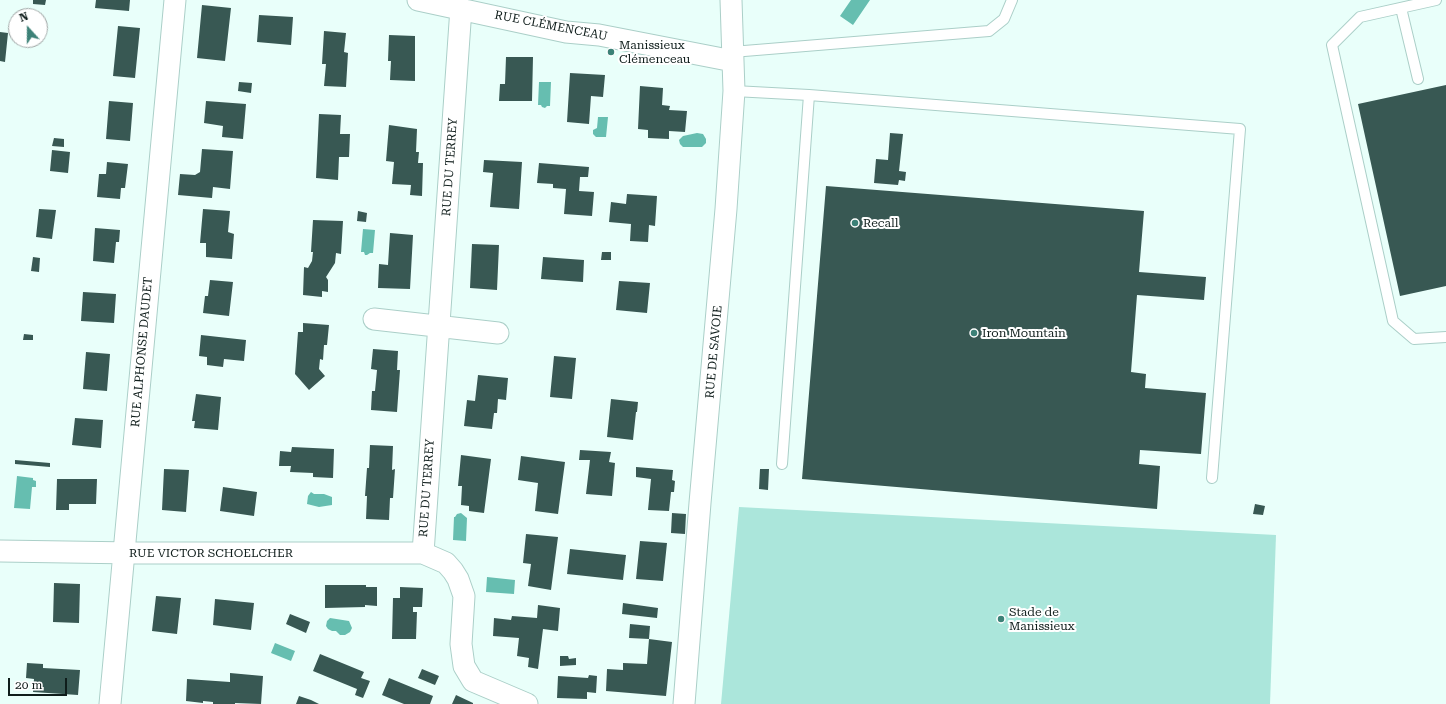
<!DOCTYPE html>
<meta charset="utf-8">
<style>
body{margin:0}
#map{position:relative;width:1446px;height:704px;overflow:hidden;background:#e9fffa;font-family:"Roboto Serif",serif}
canvas{display:block}
.north{position:absolute;left:8px;top:8px;width:40px;height:40px;box-sizing:border-box;background:#fff;border:1px solid #9fa5a4;border-radius:50%;rotate:339deg;font-size:11px;font-weight:700;line-height:16px;text-align:center;color:#0f1d1b}
.north::after{content:'';display:block;margin:auto;width:14px;height:18px;background:#3c8177;clip-path:polygon(50% 0,100% 100%,50% 72%,0 100%)}
.scale{position:absolute;left:8px;top:678px;width:59px;height:18px;box-sizing:border-box;border:2px solid #0f1d1b;border-top:0;padding-left:5px;font-size:12px;line-height:14px;white-space:nowrap;color:#0f1d1b;-webkit-text-stroke:3px #fff;paint-order:stroke}
</style>
<div id="map">
<canvas width="1446" height="704"></canvas>
<div class="north">N</div>
<div class="scale">20 m</div>
</div>
<script>
const ctx = document.querySelector('canvas').getContext('2d');
ctx.lineJoin = 'round';
function fill(path, color) { ctx.fillStyle = color; ctx.fill(path, 'evenodd'); }
const poly = rows => new Path2D(rows.map(r => 'M' + r).join(''));
function strokePath(path, color, width, dash) { ctx.strokeStyle = color; ctx.lineWidth = width; ctx.lineCap = dash ? 'butt' : 'round'; ctx.setLineDash(dash || []); ctx.stroke(path); }
function label(font, color, halo, rows, align = 'center') {
  ctx.font = font + ' "Roboto Serif",serif'; ctx.lineWidth = 4; ctx.setLineDash([]); ctx.textBaseline = 'middle'; ctx.strokeStyle = halo; ctx.fillStyle = color; for (const [text, x, y, turn = 0] of rows) {
    ctx.save(); ctx.translate(x, y); ctx.rotate((+turn || 0) * Math.PI / 180); ctx.textAlign = isNaN(turn) ? turn : align; if (halo) ctx.strokeText(text, 0, 0); ctx.fillText(text, 0, 0); ctx.restore();
  }
}
fill(poly([
 [739,507,1276,535,1270,704,721,704]
]), '#abe6db');
fill(poly([
 [851,0,870,0,853,25,840,16],
 [539,82,551,82,550,106,547,106,545,108,542,107,541,105,538,105],
 [598,117,608,117,606,137,596,137,593,134,593,130,597,128],
 [697,133,703,134,706,139,706,143,702,147,683,147,680,144,679,140,683,136],
 [363,229,375,230,373,253,370,253,367,255,365,255,364,252,361,252],
 [17,476,33,478,33,480,36,481,36,487,32,487,30,509,14,508],
 [311,492,314,494,324,494,332,497,332,505,319,507,307,504,308,496],
 [461,513,467,518,466,541,453,540,454,517,455,517,457,514],
 [487,577,515,580,514,594,486,592],
 [330,618,349,621,352,628,350,632,345,635,340,635,336,631,332,631,328,629,326,626,327,621],
 [275,643,295,651,291,661,271,653]
]), '#66beb0');
fill(poly([
 [33,0,46,0,45,5,33,4],
 [96,0,130,0,129,11,95,8],
 [202,5,231,8,225,61,197,58],
 [259,15,293,17,291,45,257,42],
 [118,26,140,28,135,78,113,76],
 [324,31,346,33,344,52,348,53,346,87,324,86,326,64,322,64],
 [0,32,8,33,5,62,0,61],
 [389,35,415,36,415,81,390,80,391,61,388,61],
 [506,57,533,57,532,101,499,101,500,84,505,84],
 [570,73,605,75,603,97,591,96,589,124,567,122],
 [239,82,252,83,251,93,238,91],
 [1446,85,1446,286,1400,296,1358,104],
 [640,86,663,88,662,105,670,106,669,110,687,111,685,132,669,131,669,139,648,138,648,130,638,129],
 [109,101,133,103,130,141,106,139],
 [206,101,246,104,243,139,222,137,223,126,204,123],
 [319,114,341,115,340,134,350,134,349,157,339,157,338,180,316,178],
 [389,125,417,129,416,152,419,152,418,163,423,163,422,196,410,195,411,185,392,184,394,162,386,161],
 [890,133,903,134,899,171,906,172,905,181,899,180,898,185,874,183,876,159,888,160],
 [54,138,64,139,64,147,52,146],
 [202,149,233,151,230,189,213,187,212,198,178,195,180,174,195,175,200,172],
 [52,150,70,152,68,173,50,171],
 [484,160,522,162,519,209,490,207,493,173,483,172],
 [107,162,128,164,125,188,121,188,120,199,97,197,99,174,106,174],
 [539,163,589,167,588,177,580,177,579,191,594,192,592,216,564,214,566,189,553,188,553,184,537,183],
 [826,186,1144,211,1139,272,1206,277,1204,300,1137,295,1131,372,1146,374,1145,388,1206,393,1201,454,1140,450,1139,464,1160,466,1157,509,802,479],
 [627,194,657,196,655,226,649,225,648,242,630,241,631,224,609,222,611,202,626,204],
 [39,209,56,210,52,239,36,237],
 [203,209,230,211,228,232,234,234,232,259,206,257,206,243,200,243],
 [358,211,367,213,366,222,357,221],
 [313,220,343,221,341,254,336,253,335,263,326,277,328,280,328,292,322,291,322,297,303,295,304,267,308,268,312,261,313,252,311,252],
 [95,228,120,230,119,242,116,242,114,263,93,261],
 [390,233,413,235,410,289,378,288,379,264,388,265],
 [472,244,499,245,497,290,470,288],
 [602,252,611,252,611,260,601,260],
 [33,257,40,258,39,272,31,271],
 [543,257,584,260,583,282,541,279],
 [210,280,233,282,229,316,203,313,205,296,208,296],
 [619,281,650,283,647,313,616,310],
 [83,292,116,294,114,323,81,321],
 [303,323,329,325,327,345,324,345,323,360,320,359,319,369,325,376,309,390,295,374,298,332,303,332],
 [24,334,33,335,33,340,23,340],
 [201,335,246,340,244,361,224,359,223,367,207,365,207,357,199,356],
 [373,349,398,351,397,370,400,370,397,412,371,410,372,391,375,391,377,370,371,369],
 [86,352,110,354,107,391,83,389],
 [554,356,576,358,572,399,550,397],
 [478,375,508,378,506,400,498,399,497,413,494,413,492,429,464,426,467,400,475,401],
 [196,394,221,397,218,430,194,428,195,421,192,421],
 [611,399,638,402,637,412,636,412,633,440,607,437],
 [75,418,103,420,101,448,72,445],
 [370,445,393,446,392,470,395,469,393,498,390,498,389,520,366,519,367,496,365,496,367,468,369,468],
 [292,447,334,449,333,478,313,477,313,473,290,472,291,466,279,466,280,451,291,452],
 [580,450,611,452,609,462,615,463,612,496,586,494,590,460,579,460],
 [461,455,491,459,484,513,469,511,469,506,461,505,462,486,458,486],
 [521,456,565,462,558,514,535,511,538,483,518,480],
 [15,460,50,463,50,467,15,464],
 [636,467,673,470,672,480,675,481,674,492,671,492,669,511,648,510,651,479,636,477],
 [164,469,189,470,186,512,162,510],
 [760,469,769,469,768,490,759,489],
 [57,479,97,479,96,504,69,504,69,510,56,510],
 [223,487,257,492,254,516,220,511],
 [1255,504,1265,506,1263,515,1253,514],
 [672,513,686,514,685,534,671,533],
 [526,534,558,537,551,590,528,586,531,564,523,563],
 [640,541,667,543,663,581,636,579],
 [570,549,626,555,623,580,567,574],
 [54,583,80,584,79,623,53,622],
 [325,585,366,585,366,587,377,587,377,606,365,605,365,607,325,608],
 [400,587,423,588,422,607,413,607,413,612,417,612,416,639,392,639,393,598,400,598],
 [156,596,181,598,177,634,152,631],
 [215,599,254,603,251,630,213,625],
 [623,603,658,608,657,618,622,614],
 [538,605,560,608,558,631,543,629,538,669,528,667,529,658,517,656,519,638,493,636,494,618,511,620,512,616,537,618],
 [290,614,310,622,306,633,286,624],
 [630,624,650,626,649,639,672,642,666,696,606,691,607,669,623,670,623,663,647,664,649,639,629,638],
 [320,654,364,672,361,678,370,681,363,698,355,695,357,689,313,671],
 [560,656,568,656,569,659,576,658,576,665,560,666],
 [27,663,43,664,43,668,80,670,78,695,33,692,34,679,26,678],
 [422,669,439,676,435,685,418,678],
 [230,673,263,676,261,704,235,703,235,704,213,704,213,702,203,701,203,703,186,701,187,679,230,682],
 [589,675,597,676,596,693,587,692,587,699,557,698,558,676,588,678],
 [389,678,433,696,430,704,404,704,382,695],
 [456,695,473,703,473,704,452,704],
 [299,696,311,700,319,704,296,704]
]), '#385853');
const service = poly([
 [1436,0,1360,17,1332,45,1393,321,1414,339,1446,337],
 [1401,8,1418,79],
 [732,52,989,31,1004,19,1012,0],
 [734,91,809,95,1240,129,1212,478],
 [782,464,809,95]
]);
const minor = poly([
 [418,0,566,32,599,35,733,61],
 [374,319,498,333],
 [0,551,134,553,423,553,446,563,453,571,458,579,464,596,461,644,464,666,473,681,527,704],
 [423,553,461,8],
 [110,704,175,0],
 [684,704,700,503,726,209,734,91,731,0]
]);
strokePath(service, '#abcfc8', 12);
strokePath(minor, '#abcfc8', 23);
strokePath(service, '#fff', 10);
strokePath(minor, '#fff', 21);
for (const [x, y, r, color] of [
 [611,52,4,"#3c8177"],
 [855,223,4,"#3c8177"],
 [974,333,4,"#3c8177"],
 [1001,619,4,"#3c8177"]
]) { const dot = new Path2D(); dot.arc(x, y, r, 0, 2 * Math.PI); ctx.fillStyle = color; ctx.fill(dot); strokePath(dot, '#fff', 1.5); }
label('12px', '#0f1d1b', '#fff', [
 ["RUE CLÉMENCEAU",551,26,11],
 ["RUE DU TERREY",450,167,-86],
 ["RUE ALPHONSE DAUDET",142,352,-85],
 ["RUE DE SAVOIE",714,352,-85],
 ["RUE DU TERREY",427,488,-86],
 ["RUE VICTOR SCHOELCHER",211,553]
]);
label('12px', '#0f1d1b', '#fff', [
 ["Manissieux",619,45],
 ["Clémenceau",619,59],
 ["Recall",863,223],
 ["Iron Mountain",982,333],
 ["Stade de",1009,612],
 ["Manissieux",1009,626]
], 'left');
</script>
